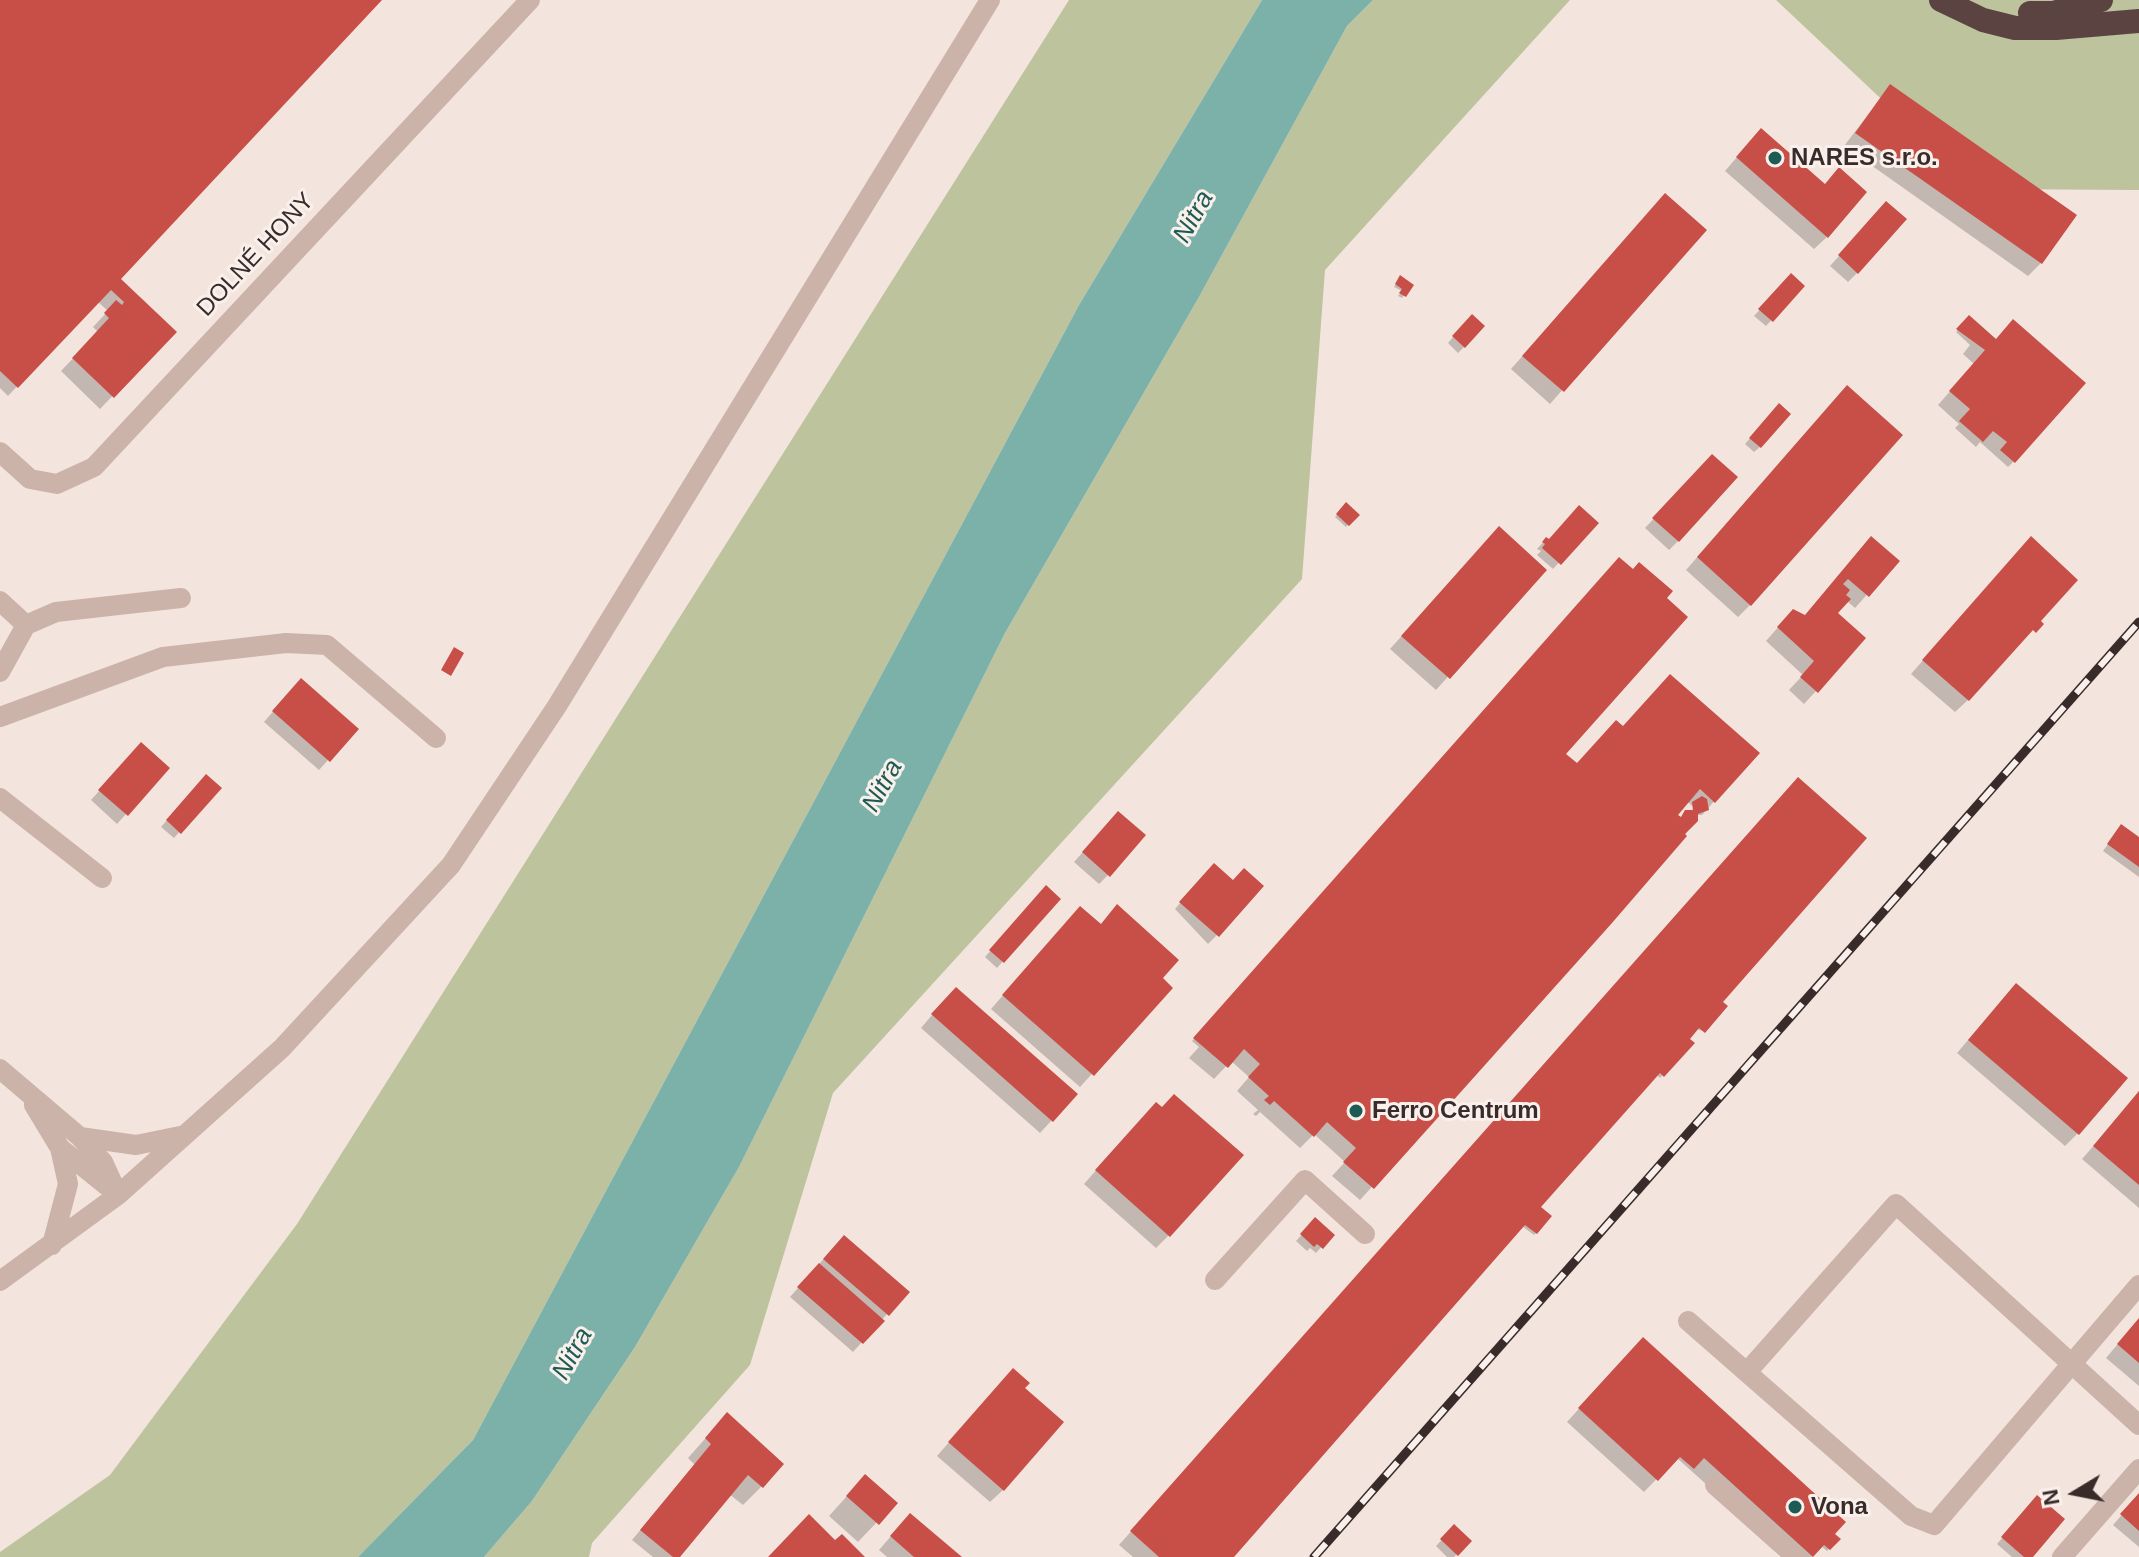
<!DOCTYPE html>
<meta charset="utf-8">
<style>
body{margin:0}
#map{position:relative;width:2139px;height:1557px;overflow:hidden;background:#f3e5de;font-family:Arial,sans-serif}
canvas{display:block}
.north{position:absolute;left:2035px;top:1453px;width:80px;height:80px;-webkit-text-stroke:6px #faf0eb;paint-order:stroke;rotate:260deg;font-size:22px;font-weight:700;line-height:32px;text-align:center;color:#392b29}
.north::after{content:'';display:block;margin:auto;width:28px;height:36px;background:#392b29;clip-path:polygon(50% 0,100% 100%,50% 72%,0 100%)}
</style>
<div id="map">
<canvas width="2139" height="1557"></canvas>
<div class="north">N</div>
</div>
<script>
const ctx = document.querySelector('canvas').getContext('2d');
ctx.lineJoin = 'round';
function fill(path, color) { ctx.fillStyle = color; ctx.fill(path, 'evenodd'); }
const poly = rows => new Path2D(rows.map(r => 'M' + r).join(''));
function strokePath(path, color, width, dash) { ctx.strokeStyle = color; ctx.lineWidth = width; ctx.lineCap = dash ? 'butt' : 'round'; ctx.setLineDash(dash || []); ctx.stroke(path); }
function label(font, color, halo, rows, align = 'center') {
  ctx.font = font + ' Arial,sans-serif'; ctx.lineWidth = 6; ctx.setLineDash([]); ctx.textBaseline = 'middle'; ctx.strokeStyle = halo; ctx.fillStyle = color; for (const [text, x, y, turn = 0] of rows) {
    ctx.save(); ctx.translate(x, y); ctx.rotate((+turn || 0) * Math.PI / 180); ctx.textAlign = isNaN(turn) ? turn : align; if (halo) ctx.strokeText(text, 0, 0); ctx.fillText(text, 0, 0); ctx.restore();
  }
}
fill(poly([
 [1069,0,1262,0,1079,305,473,1440,358,1557,0,1557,0,1552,110,1475,297,1224],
 [1373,0,1570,0,1325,270,1302,579,833,1093,750,1365,592,1543,589,1557,484,1557,532,1501,635,1347,739,1167,1005,633,1199,297,1347,26],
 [1776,0,2139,0,2139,190,1977,189]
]), '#bdc39d');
fill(poly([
 [1262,0,1373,0,1347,26,1199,297,1005,633,739,1167,635,1347,532,1501,484,1557,358,1557,473,1440,1079,305]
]), '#7cb1aa');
fill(poly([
 [0,0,379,0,118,279,174,332,100,409,61,371,98,332,93,327,108,311,97,301,8,396,0,388],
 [1890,86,2041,263,2028,276,1844,146],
 [1749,143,1827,237,1814,249,1725,171],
 [1653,208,1704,230,1550,404,1511,369],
 [1878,213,1857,273,1848,282,1830,266],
 [1791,276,1803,286,1766,326,1754,316],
 [1398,280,1411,285,1402,298,1398,296,1402,291,1394,287],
 [1969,318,1995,341,2020,455,2008,467,1980,442,1976,447,1955,428,1959,424,1938,405,1974,364,1963,354,1970,345,1956,332],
 [1466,322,1464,347,1458,353,1448,343],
 [1835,400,1750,605,1738,617,1686,570],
 [1773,411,1760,447,1754,452,1745,444],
 [1712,457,1678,541,1669,550,1645,528],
 [1346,505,1357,515,1346,527,1335,517],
 [1596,523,1553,569,1537,555,1541,551,1537,549,1546,539,1548,542],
 [1486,542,1544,570,1436,690,1390,649],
 [1859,551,1897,561,1855,608,1847,601,1835,613,1816,691,1804,704,1789,690,1803,675,1766,641,1781,624,1804,617],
 [2018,552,1968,700,1955,712,1911,674],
 [292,690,356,729,319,770,264,722],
 [1623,729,1757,753,1702,815,1696,815,1685,835,1611,922,1360,1200,1332,1176,1345,1162,1314,1134,1300,1148,1260,1112,1256,1116,1253,1114,1258,1110,1237,1091,1249,1077,1231,1061,1214,1079,1189,1058,1199,1047,1192,1041,1199,1033,1564,754,1576,765],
 [1687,801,1693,807,1692,812,1680,820,1675,815],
 [132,754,167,768,117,824,91,800],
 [200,782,220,788,174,838,161,827],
 [1786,792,1720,1002,1703,1031,1696,1029,1687,1039,1692,1043,1660,1078,1656,1074,1539,1208,1549,1216,1536,1233,1534,1235,1522,1226,1231,1557,1133,1557,1119,1545],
 [1109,823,1108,875,1099,884,1074,862],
 [2116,833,2139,839,2139,877,2103,851],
 [1208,871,1217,935,1208,944,1175,909],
 [1041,893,1058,899,997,968,985,957],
 [1068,921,1170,988,1080,1087,991,1009],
 [2004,998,2078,1133,2065,1146,1957,1053],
 [943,1002,1052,1120,1040,1133,921,1028],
 [2139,1094,2139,1208,2082,1159],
 [1143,1117,1169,1235,1156,1248,1084,1184],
 [1315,1220,1332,1235,1316,1253,1310,1248,1307,1251,1296,1241],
 [835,1246,887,1314,853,1352,790,1297],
 [2139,1319,2139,1386,2106,1358],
 [1630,1352,1838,1539,1827,1551,1821,1546,1811,1557,1787,1557,1677,1458,1644,1492,1567,1422],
 [1001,1383,1022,1389,1003,1490,990,1502,937,1456],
 [727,1414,762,1486,743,1505,729,1494,677,1557,653,1557,632,1540,695,1465,688,1458],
 [2139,1495,2139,1547,2113,1525],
 [847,1496,895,1503,858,1542,829,1516],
 [2032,1503,2030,1557,2012,1557,1997,1544],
 [1454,1527,1469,1541,1454,1557,1447,1557,1436,1546],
 [898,1528,959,1557,887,1557,879,1550]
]), '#0003');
fill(poly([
 [0,0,382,0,121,279,177,332,114,398,72,358,109,318,104,313,116,300,122,305,124,302,111,290,18,388,0,371],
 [1890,84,2077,215,2042,264,1855,133],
 [1761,128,1825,184,1839,167,1867,192,1828,238,1736,157],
 [1665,193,1707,230,1564,392,1522,356],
 [1886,201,1907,219,1858,274,1838,255],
 [1791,273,1805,286,1773,322,1758,309],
 [1400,275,1414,285,1406,297,1399,293,1402,289,1395,284],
 [1472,314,1485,326,1465,348,1452,336],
 [1969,315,1996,339,2013,319,2086,383,2015,463,2000,450,2007,442,1993,431,1983,442,1959,421,1970,409,1949,391,1985,350,1956,329],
 [1847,385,1903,435,1751,606,1697,557],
 [1779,403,1791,414,1761,448,1749,438],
 [1712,454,1738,477,1679,542,1652,518],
 [1346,502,1360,515,1349,526,1336,514],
 [1579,505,1599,523,1561,565,1542,548,1545,544,1542,542,1546,537,1549,539],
 [1499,526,1547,570,1450,679,1401,636],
 [1871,536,1900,561,1869,597,1848,579,1843,584,1850,590,1846,595,1851,599,1838,613,1866,638,1818,693,1800,677,1814,661,1777,627,1793,609,1805,615],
 [2031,536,2078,580,2041,621,2044,624,2036,633,2033,630,1969,701,1922,660],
 [1619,557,1633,569,1639,562,1673,591,1667,598,1688,617,1566,754,1577,763,1616,720,1623,726,1670,674,1760,753,1715,803,1700,789,1678,815,1681,817,1685,810,1693,810,1692,802,1702,796,1707,799,1709,810,1698,814,1698,821,1685,834,1687,836,1612,923,1374,1189,1343,1162,1356,1148,1327,1122,1314,1137,1274,1101,1270,1105,1264,1100,1269,1096,1248,1077,1260,1064,1244,1049,1228,1068,1193,1038],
 [454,647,464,653,451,676,441,670],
 [301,678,359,729,330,762,272,711],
 [141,742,170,768,128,816,98,790],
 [206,774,222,788,181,834,166,820],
 [1798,777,1867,838,1723,1002,1728,1006,1705,1033,1699,1028,1690,1039,1695,1043,1664,1077,1660,1073,1541,1207,1552,1216,1537,1234,1525,1225,1234,1557,1159,1557,1130,1531],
 [1118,811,1146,835,1110,877,1082,852],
 [2121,824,2139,837,2139,867,2107,844],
 [1214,863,1233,880,1244,868,1264,886,1219,937,1179,902],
 [1046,885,1061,899,1004,963,989,950],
 [1117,904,1179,960,1163,978,1173,988,1094,1076,1002,995,1080,906,1101,924],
 [2016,983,2128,1078,2079,1135,1968,1040],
 [956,987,1078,1094,1053,1122,931,1014],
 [2139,1091,2139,1185,2093,1146],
 [1174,1094,1244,1155,1170,1237,1095,1170,1156,1102,1162,1107],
 [1315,1217,1335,1235,1323,1249,1317,1244,1314,1247,1300,1234],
 [844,1235,910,1292,889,1316,823,1259],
 [819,1263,885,1321,863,1344,797,1287],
 [2139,1318,2139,1363,2117,1344],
 [1643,1337,1846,1522,1835,1534,1841,1539,1830,1550,1824,1545,1813,1557,1704,1458,1694,1469,1680,1457,1658,1481,1578,1408],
 [1013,1368,1030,1383,1025,1388,1064,1422,1004,1491,948,1442],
 [727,1412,784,1464,763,1488,748,1475,680,1557,673,1557,640,1530,711,1444,705,1438],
 [865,1474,898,1503,879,1525,846,1496],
 [2139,1493,2139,1531,2120,1514],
 [2037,1495,2065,1519,2033,1557,2024,1557,2001,1537],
 [910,1513,962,1557,914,1557,890,1536],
 [809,1514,835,1540,842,1534,865,1557,768,1557],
 [1454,1524,1472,1541,1458,1556,1440,1539]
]), '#c84f47');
strokePath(poly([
 [0,452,30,479,57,484,94,467,530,0],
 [0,601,26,625],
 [0,672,26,625,56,612,181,598],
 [0,717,163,657,286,643,327,645,436,738],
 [0,798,102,878],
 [0,1069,80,1137,103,1162,118,1195],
 [34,1105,60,1148,117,1194],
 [80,1137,136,1145,185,1135],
 [52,1245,68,1184,60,1148],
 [1215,1280,1305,1180,1365,1234],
 [0,1281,118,1195,282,1048,451,865,557,706,990,0],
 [1688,1321,1911,1516,1934,1525,2139,1285],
 [1747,1372,1896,1204,2139,1425],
 [1715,1485,1796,1557],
 [2062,1557,2139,1469]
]), '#ccb3a9', 20);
strokePath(poly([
 [1941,0,1983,20,2015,28,2056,28,2139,21],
 [2030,13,2053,13,2101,0]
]), '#5a4340', 24);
const rail = poly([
 [1314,1557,2139,622]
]);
strokePath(rail, '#392b29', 9);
strokePath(rail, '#faf0eb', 6, [18]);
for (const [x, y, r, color] of [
 [1775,158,8,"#1e5b54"],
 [1356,1111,8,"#1e5b54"],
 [1795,1507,8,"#1e5b54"]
]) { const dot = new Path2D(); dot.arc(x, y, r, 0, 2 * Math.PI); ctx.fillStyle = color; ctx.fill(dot); strokePath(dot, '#faf0eb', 3); }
label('bold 24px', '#392b29', '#faf0eb', [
 ["NARES s.r.o.",1791,158],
 ["Ferro Centrum",1372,1111],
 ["Vona",1811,1507]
], 'left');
label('24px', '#392b29', '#faf0eb', [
 ["DOLNÉ HONY",256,255,-47]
]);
label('italic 26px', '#1e5b54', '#faf0eb', [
 ["Nitra",1194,217,-61],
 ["Nitra",883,786,-61],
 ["Nitra",573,1354,-61]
]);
</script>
